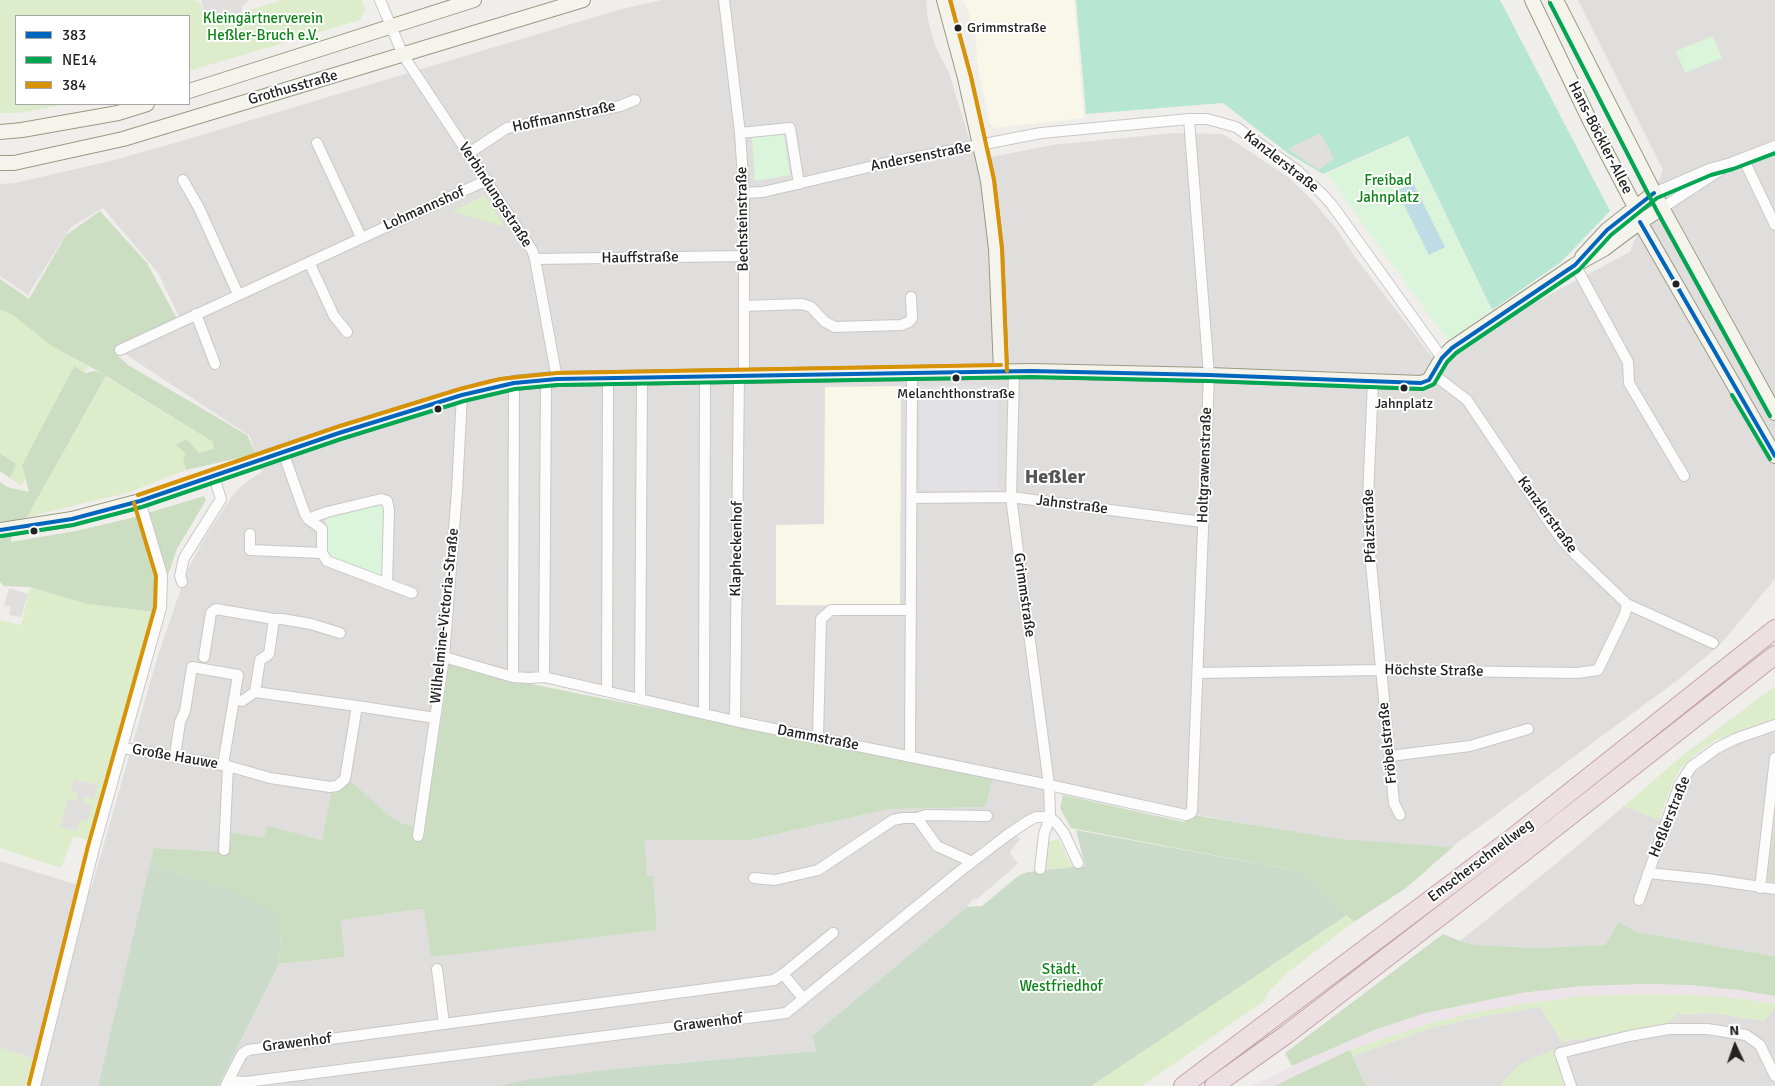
<!DOCTYPE html>
<meta charset="utf-8">
<style>
body{margin:0}
#map{position:relative;width:1775px;height:1086px;overflow:hidden;background:#f0eeeb;font-family:Signika,sans-serif}
canvas{display:block}
.legend{position:absolute;left:15px;top:15px;width:175px;height:90px;box-sizing:border-box;background:#fff;border:1px solid #a7a7a7;margin:0;padding:6px 9px;list-style:none;font-size:15px;color:#222}
.legend li{display:flex;align-items:center;gap:10px;height:25px}
.legend b{width:25px;border:1px solid #a7a7a7}
.north{position:absolute;left:1710px;top:1021px;width:50px;height:50px;-webkit-text-stroke:4px #fff;paint-order:stroke;rotate:357deg;font-size:14px;font-weight:700;line-height:20px;text-align:center;color:#222}
.north::after{content:'';display:block;margin:auto;width:18px;height:22px;background:#222;clip-path:polygon(50% 0,100% 100%,50% 72%,0 100%)}
</style>
<div id="map">
<canvas width="1775" height="1086"></canvas>
<ul class="legend">
<li><b style="height:6px;background:#0065bd"></b>383</li>
<li><b style="height:6px;background:#00a651"></b>NE14</li>
<li><b style="height:6px;background:#d79205"></b>384</li>
</ul>
<div class="north">N</div>
</div>
<script>
const ctx = document.querySelector('canvas').getContext('2d');
ctx.lineJoin = 'round';
function fill(path, color) { ctx.fillStyle = color; ctx.fill(path, 'evenodd'); }
const poly = rows => new Path2D(rows.map(r => 'M' + r).join(''));
function strokePath(path, color, width, dash) { ctx.strokeStyle = color; ctx.lineWidth = width; ctx.lineCap = dash ? 'butt' : 'round'; ctx.setLineDash(dash || []); ctx.stroke(path); }
function label(font, color, halo, rows, align = 'center') {
  ctx.font = font + ' Signika,sans-serif'; ctx.lineWidth = 4; ctx.setLineDash([]); ctx.textBaseline = 'middle'; ctx.strokeStyle = halo; ctx.fillStyle = color; for (const [text, x, y, turn = 0] of rows) {
    ctx.save(); ctx.translate(x, y); ctx.rotate((+turn || 0) * Math.PI / 180); ctx.textAlign = isNaN(turn) ? turn : align; if (halo) ctx.strokeText(text, 0, 0); ctx.fillText(text, 0, 0); ctx.restore();
  }
}
fill(poly([
 [662,0,926,0,928,20,935,46,949,73,976,160,1052,145,1174,133,1223,134,1288,177,1311,199,1335,227,1355,257,1436,362,1513,314,1630,252,1663,170,1578,0,1775,0,1775,579,1719,646,1679,679,1452,847,1339,840,1053,789,1051,806,1010,828,1020,839,967,907,812,1036,816,1051,622,1068,525,1080,498,1086,218,1086,279,964,345,957,341,920,425,909,431,956,657,930,653,876,647,876,645,840,750,840,890,809,985,807,743,726,455,658,439,671,416,827,399,822,388,815,349,779,348,784,335,793,331,793,322,840,268,827,266,838,228,852,155,848,98,1086,27,1086,34,1059,0,1048,0,861,91,889,158,655,187,571,204,539,232,496,245,483,262,472,250,436,125,354,184,327,158,273,103,208,70,228,28,295,0,276,0,184,15,183,110,161,168,145,618,10],
 [1775,728,1775,956,1636,932,1619,923,1605,945,1535,948,1477,945,1460,941,1557,863,1624,806,1659,820,1662,819,1703,755],
 [1540,1007,1562,1042,1664,1025,1677,1014,1714,1013,1764,1021,1774,1007,1775,1007,1775,1086,1366,1086,1353,1056,1428,1029,1478,1017]
]), '#dfdedc');
fill(poly([
 [1646,984,1691,985,1738,990,1775,996,1775,1004,1737,998,1690,995,1647,994,1583,996,1523,1004,1427,1024,1350,1050,1275,1086,1251,1086,1345,1042,1372,1031,1425,1013,1522,993,1581,986]
]), '#ede4e9');
fill(poly([
 [963,0,1074,0,1084,118,994,128,990,124,978,70,976,41,969,13],
 [901,386,900,606,776,605,776,525,824,524,825,387]
]), '#f8f7e8');
fill(poly([
 [1775,826,1775,882,1767,881]
]), '#d9d9cd');
fill(poly([
 [0,0,195,0,200,4,208,22,283,0,362,0,365,10,360,20,189,71,189,16,16,16,16,104,68,104,19,113,0,113],
 [484,196,488,199,505,227,452,211],
 [0,309,14,316,52,346,88,366,85,373,74,366,22,465,26,477,21,486,10,478,16,464,0,453],
 [106,377,213,442,215,449,199,454,176,445,186,454,183,458,186,470,127,493,27,517],
 [30,587,87,604,155,612,89,840,73,837,61,868,0,848,0,620,21,625],
 [1775,686,1775,722,1715,740,1694,756,1681,768,1673,782,1659,820,1624,806,1682,756],
 [1058,839,1073,868,1060,871,1045,870,1049,842],
 [1347,915,1354,922,1287,973,1267,994,1265,1000,1142,1086,1091,1086],
 [1647,994,1690,995,1737,998,1775,1004,1775,1007,1764,1021,1714,1013,1677,1014,1665,1025,1562,1042,1540,1007,1478,1017,1428,1029,1353,1056,1350,1050,1427,1024,1477,1012,1523,1004,1583,996],
 [0,1048,34,1059,27,1086,0,1086],
 [1557,1048,1566,1086,1500,1086,1505,1079,1520,1064]
]), '#ddeccb');
fill(poly([
 [100,211,147,263,177,319,114,352,128,365,247,435,256,454,186,470,183,458,186,454,176,445,186,439,199,453,214,449,213,442,106,376,27,517,11,525,11,542,76,531,131,518,204,496,206,500,177,549,155,612,87,604,30,587,4,586,0,582,0,482,7,487,29,492,22,465,74,366,85,373,96,371,105,375,52,346,14,316,0,309,0,279,29,299,66,235],
 [0,453,16,464,10,478,0,471],
 [447,664,536,685,993,777,985,807,890,809,750,840,645,840,647,876,653,876,657,930,431,957,424,909,341,920,345,957,279,964,281,936,228,888,150,865,154,848,228,852,228,832,265,838,267,826,322,840,331,793,336,793,348,784,349,779,388,815,399,822,424,830,447,680],
 [1063,795,1184,822,1194,815,1339,839,1453,847,1406,888,1354,922,1303,872,1071,828,1060,808],
 [1619,922,1636,932,1775,956,1775,996,1738,990,1691,985,1646,984,1581,986,1522,993,1425,1013,1372,1031,1292,1066,1285,1053,1443,934,1460,941,1477,945,1535,948,1605,945],
 [1350,1050,1366,1086,1275,1086,1297,1075]
]), '#cbdec1');
fill(poly([
 [1076,830,1303,872,1347,915,1091,1086,498,1086,525,1080,622,1068,816,1051,812,1036,967,907,982,906,1018,876,1028,872,1085,866],
 [150,865,228,888,273,910,281,936,279,964,218,1086,98,1086]
]), '#cadbca');
fill(poly([
 [1713,36,1722,58,1685,73,1676,51],
 [784,134,790,175,755,181,752,137],
 [1408,137,1491,310,1449,341,1410,289,1327,174],
 [381,501,385,504,385,572,381,579,330,559,326,553,326,517]
]), '#daf5da');
fill(poly([
 [1076,0,1500,0,1610,211,1561,262,1492,310,1408,136,1323,174,1289,154,1223,103,1086,114]
]), '#b7e6d2');
fill(poly([
 [203,0,250,0,242,6,242,15,208,21,201,2],
 [1320,133,1334,158,1319,170,1288,149],
 [9,588,28,594,21,617,9,615,11,607,4,605],
 [74,779,98,785,94,799,84,796,83,802,92,805,87,822,80,820,76,831,60,827,68,799,77,800,78,794,71,791],
 [1005,846,1018,864,976,900,971,894,966,898,960,890,974,880,969,874,985,862,990,867,993,864,989,859]
]), '#e0dfde');
fill(poly([
 [998,385,998,490,920,490,920,386]
]), '#e2e1e5');
fill(poly([
 [1413,183,1445,247,1429,255,1397,191]
]), '#bfdbe3');
const street = poly([
 [380,0,403,55,532,250,535,259,557,379],
 [724,0,740,133,744,193,744,377],
 [740,133,790,128,799,184],
 [317,143,361,237],
 [469,153,507,128,620,106,635,100],
 [1743,158,1775,225],
 [183,180,199,208,238,294],
 [744,193,763,192,886,163,1041,133,1189,119,1207,119,1236,127,1298,171,1323,195,1332,205,1442,358],
 [1654,193,1709,169,1731,163,1775,146],
 [1662,208,1722,169],
 [535,259,744,256],
 [309,262,334,316,347,332],
 [1575,265,1628,362,1629,383,1684,476],
 [744,306,802,304,811,307,825,322,835,327,901,325,909,322,912,318,911,297],
 [196,314,215,364],
 [120,350,487,180],
 [1014,371,1011,497,1049,785,1050,817,1044,834,1040,869],
 [1433,374,1467,400,1551,525,1563,541,1576,555,1627,604,1713,643],
 [1373,381,1368,498,1370,553,1394,803,1400,815],
 [283,452,305,514,308,519,322,529,322,553,327,561,412,593],
 [911,498,1011,497,1202,522],
 [308,519,327,512,381,499,387,501,389,510,387,584],
 [250,534,250,550,322,553],
 [182,582,180,576,184,558,221,499,214,477],
 [204,657,211,613,216,609,274,619],
 [444,657,513,677,529,678,544,677,735,721,1049,785,1186,815,1191,813,1192,811,1209,375,1189,119],
 [1198,673,1380,670,1577,673,1598,670,1625,614,1627,604],
 [513,677,514,383],
 [544,677,546,380],
 [607,691,608,379],
 [255,692,357,706],
 [640,698,642,378],
 [704,714,705,377],
 [735,721,739,377],
 [818,738,821,619,831,610,911,610],
 [123,748,228,766,270,778,330,787,337,786,345,779,357,706,435,718],
 [175,756,180,722,185,711,192,667,238,675,234,699],
 [1390,756,1470,746,1528,729],
 [910,757,912,373],
 [223,765,234,699,242,701,255,692,260,660,269,654,274,619,282,619,311,624,340,633],
 [1050,817,1057,824,1064,833,1078,863],
 [917,818,926,815,987,816],
 [418,836,444,657,457,491,462,395],
 [224,850,228,766],
 [1648,873,1707,879,1775,889],
 [754,878,775,880,818,870,893,820,903,818,917,818,937,846,972,862],
 [1760,888,1775,758],
 [1639,900,1679,786,1691,767,1717,748,1735,739,1775,725],
 [437,969,444,1024],
 [783,974,803,998],
 [228,1081,246,1082,786,1013,959,872,1006,836,1028,821,1036,817,1050,817],
 [226,1085,242,1054,248,1050,774,980,783,974,833,933],
 [35,1086,94,848,161,608,162,575,140,501],
 [1571,1086,1560,1053,1629,1036,1669,1029,1707,1029,1746,1035,1760,1045,1775,1076]
]);
const secondary = poly([
 [944,0,965,78,988,181,996,249,1001,371],
 [1532,0,1590,121,1635,207,1640,222,1775,456],
 [1556,0,1662,208,1775,413],
 [189,91,474,0],
 [0,132,22,130,118,113,147,104],
 [0,163,14,163,123,139,583,0],
 [1582,257,1607,230,1654,193],
 [0,530,72,519,140,501,339,433,462,395,492,387,514,383,557,379,1031,371,1209,375,1421,383,1429,380,1442,358,1452,348,1575,265,1604,249,1640,222,1662,208]
]);
const highway = poly([
 [1183,1086,1511,839,1775,629],
 [1214,1086,1287,1034,1520,855,1775,655]
]);
strokePath(street, '#c9c8c7', 12);
strokePath(secondary, '#999a82', 16);
strokePath(highway, '#c5a2ac', 20);
strokePath(street, '#fdfcfc', 10);
strokePath(secondary, '#f4f4ed', 14);
strokePath(highway, '#ece0e2', 18);
strokePath(poly([
 [1640,222,1775,456],
 [0,530,72,519,140,501,339,433,462,395,514,383,557,379,1031,371,1209,375,1421,383,1429,380,1442,358,1452,348,1575,265,1607,230,1654,193]
]), '#0065bd', 4);
strokePath(poly([
 [1550,3,1657,211,1770,416],
 [1732,395,1770,459],
 [1,536,73,525,142,507,341,439,464,401,515,389,557,385,1031,377,1209,381,1423,389,1434,384,1447,362,1456,353,1579,270,1611,235,1657,198,1711,175,1733,169,1775,153]
]), '#00a651', 4);
strokePath(poly([
 [950,0,971,77,994,180,1002,249,1007,371],
 [138,495,337,427,460,389,500,379,557,373,1001,365],
 [29,1084,88,846,155,607,156,576,134,503]
]), '#d79205', 4);
for (const [x, y, r, color] of [
 [958,28,4.5,"#222"],
 [1676,284,4.5,"#222"],
 [956,378,4.5,"#222"],
 [1404,388,4.5,"#222"],
 [438,409,4.5,"#222"],
 [34,531,4.5,"#222"]
]) { const dot = new Path2D(); dot.arc(x, y, r, 0, 2 * Math.PI); ctx.fillStyle = color; ctx.fill(dot); strokePath(dot, '#fff', 2); }
label('14px', '#222', '#fff', [
 ["Grimmstraße",967,28,"left"],
 ["Melanchthonstraße",956,394],
 ["Jahnplatz",1404,404]
]);
label('15px', '#0c8416', '#fff', [
 ["Kleingärtnerverein",263,19],
 ["Heßler-Bruch e.V.",263,36],
 ["Freibad",1388,181],
 ["Jahnplatz",1388,198],
 ["Städt.",1061,970],
 ["Westfriedhof",1061,987]
]);
label('15px', '#222', '#fff', [
 ["Grothusstraße",293,88,-16],
 ["Hoffmannstraße",564,117,-12],
 ["Hans-Böckler-Allee",1600,138,63],
 ["Andersenstraße",921,157,-11],
 ["Kanzlerstraße",1281,162,38],
 ["Verbindungsstraße",495,195,57],
 ["Lohmannshof",424,209,-24],
 ["Bechsteinstraße",743,219,-91],
 ["Hauffstraße",640,258,-1],
 ["Holtgrawenstraße",1205,465,-88],
 ["Jahnstraße",1072,505,7],
 ["Kanzlerstraße",1547,515,54],
 ["Pfalzstraße",1370,526,-92],
 ["Klapheckenhof",737,549,-89],
 ["Grimmstraße",1024,595,82],
 ["Wilhelmine-Victoria-Straße",445,616,-84],
 ["Höchste Straße",1434,671,1],
 ["Dammstraße",818,738,11],
 ["Fröbelstraße",1388,743,-96],
 ["Große Hauwe",175,757,10],
 ["Heßlerstraße",1670,817,-68],
 ["Emscherschnellweg",1481,861,-37],
 ["Grawenhof",708,1023,-7],
 ["Grawenhof",297,1043,-7]
]);
label('bold 20px', '#555', '#fff', [
 ["Heßler",1055,478]
]);
</script>
